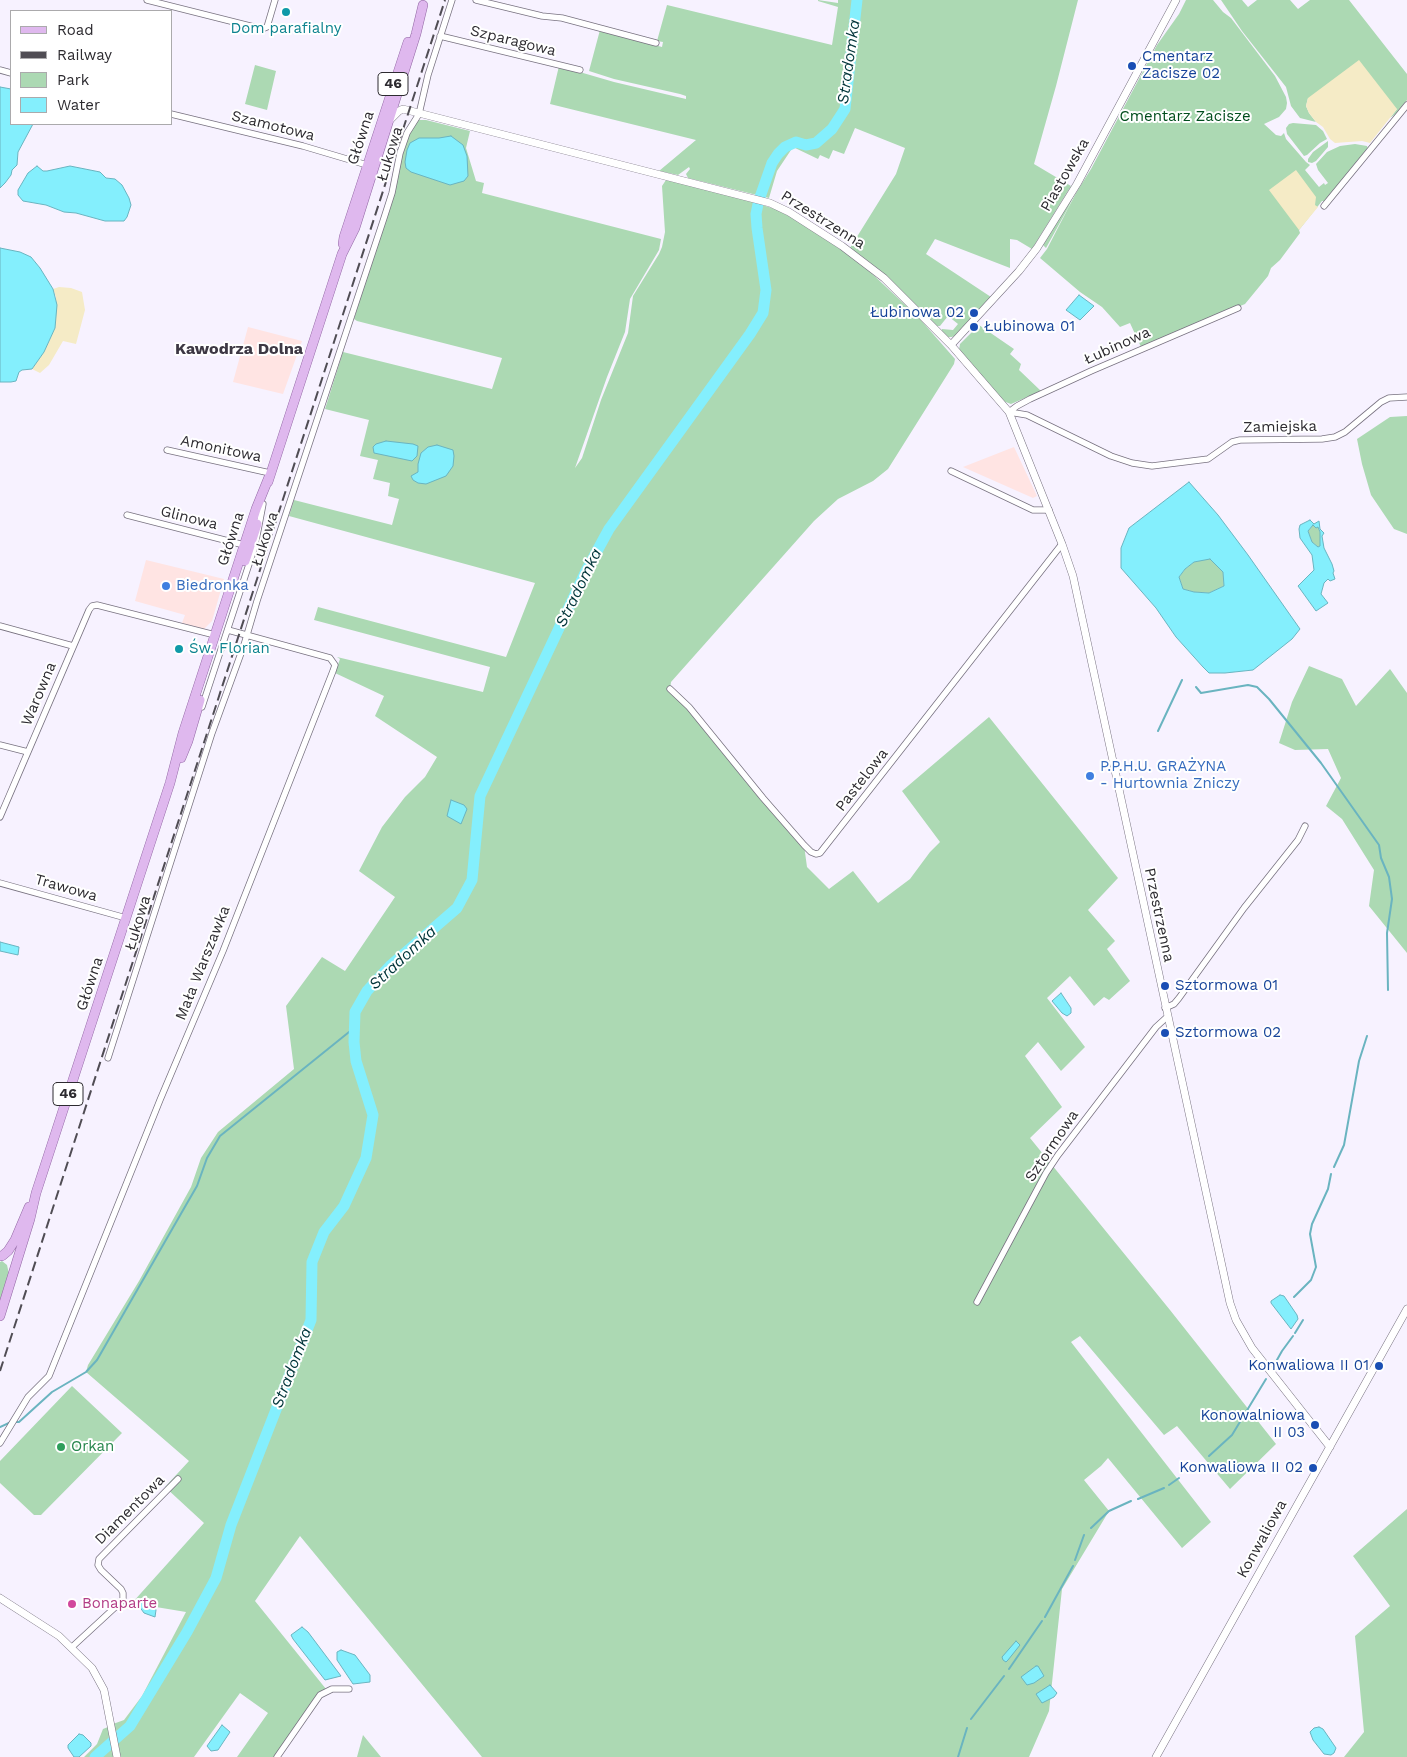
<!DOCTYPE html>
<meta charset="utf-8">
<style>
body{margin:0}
#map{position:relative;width:1407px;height:1757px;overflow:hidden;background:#f7f2ff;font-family:"Work Sans",sans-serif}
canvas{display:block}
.legend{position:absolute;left:10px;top:10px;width:162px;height:115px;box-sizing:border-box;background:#fff;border:1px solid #abaaac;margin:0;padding:6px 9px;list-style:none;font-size:15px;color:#2d2b30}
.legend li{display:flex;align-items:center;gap:10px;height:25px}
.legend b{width:25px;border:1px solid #abaaac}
</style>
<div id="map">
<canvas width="1407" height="1757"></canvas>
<ul class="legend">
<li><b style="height:6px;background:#dfb8ee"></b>Road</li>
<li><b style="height:6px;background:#504d54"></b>Railway</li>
<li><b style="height:14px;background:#acd9b3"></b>Park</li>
<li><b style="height:14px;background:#84effd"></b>Water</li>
</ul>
</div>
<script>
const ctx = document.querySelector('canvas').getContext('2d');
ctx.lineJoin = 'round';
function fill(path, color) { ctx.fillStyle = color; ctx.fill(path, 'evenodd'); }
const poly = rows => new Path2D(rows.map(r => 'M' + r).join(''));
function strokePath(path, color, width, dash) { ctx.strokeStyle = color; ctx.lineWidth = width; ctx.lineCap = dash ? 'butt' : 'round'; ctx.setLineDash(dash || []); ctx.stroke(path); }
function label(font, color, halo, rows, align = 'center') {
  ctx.font = font + ' "Work Sans",sans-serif'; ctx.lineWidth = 4; ctx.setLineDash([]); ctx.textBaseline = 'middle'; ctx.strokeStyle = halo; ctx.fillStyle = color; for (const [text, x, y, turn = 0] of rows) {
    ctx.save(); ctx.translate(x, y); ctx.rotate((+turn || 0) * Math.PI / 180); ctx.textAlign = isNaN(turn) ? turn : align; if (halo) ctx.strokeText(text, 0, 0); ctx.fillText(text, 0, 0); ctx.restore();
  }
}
fill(poly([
 [248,327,302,341,283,394,233,382],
 [1014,447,1037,496,1033,498,963,467],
 [146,560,224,579,212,621,204,629,182,623,185,615,135,601]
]), '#ffe4e3');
fill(poly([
 [818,0,838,3,838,0,1078,0,1056,86,1034,164,1071,186,1032,249,1017,240,1010,239,1010,268,935,239,926,254,991,297,956,335,952,337,947,337,941,332,942,329,953,330,958,324,948,316,940,326,936,326,887,277,850,248,896,174,905,148,855,128,844,154,833,150,829,159,820,155,818,159,793,147,777,171,769,198,688,178,686,174,690,169,689,167,678,175,659,171,696,140,550,104,559,66,614,82,686,99,686,96,680,94,614,79,589,71,600,30,662,47,663,42,657,41,667,5,832,45,838,7,818,1],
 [1186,0,1213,0,1223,12,1231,18,1275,76,1286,97,1287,103,1286,109,1279,117,1264,124,1276,135,1281,136,1284,133,1286,139,1306,162,1310,165,1305,170,1319,187,1324,183,1325,185,1328,183,1318,170,1316,164,1327,152,1340,146,1355,144,1367,146,1368,149,1325,201,1322,201,1299,230,1300,233,1280,260,1271,268,1268,276,1245,304,1141,347,1130,323,1120,327,1102,307,1080,292,1040,258,1047,249,1076,193,1091,169,1157,45,1179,14],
 [1221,0,1242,0,1248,7,1257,0,1290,0,1298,9,1310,0,1349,0,1407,74,1407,100,1397,113,1390,118,1397,109,1308,98,1306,106,1309,113,1316,122,1300,118,1291,106,1286,87,1242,31],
 [255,65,276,71,267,110,245,104],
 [417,120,426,120,470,131,466,148,476,181,484,183,482,193,661,239,659,250,630,299,625,332,607,377,575,468,582,458,601,400,628,333,633,296,659,254,662,247,665,232,662,186,666,180,734,196,775,209,789,216,851,256,866,268,919,318,955,359,954,364,888,469,873,481,838,499,814,521,671,682,670,689,804,845,807,867,829,889,853,871,878,903,910,879,930,852,940,842,902,791,989,717,1118,878,1088,910,1115,941,1107,949,1130,981,1109,1000,1104,997,1094,1006,1070,976,1047,998,1085,1047,1061,1071,1038,1042,1025,1056,1062,1107,1030,1138,1170,1310,1276,1444,1230,1489,1177,1426,1164,1435,1080,1336,1071,1342,1211,1522,1182,1548,1108,1458,1101,1466,1084,1480,1109,1511,1062,1589,1049,1711,1029,1757,482,1757,300,1536,255,1601,326,1689,314,1700,274,1757,237,1757,268,1713,240,1693,194,1757,120,1757,113,1724,124,1720,142,1696,186,1612,132,1603,204,1523,165,1487,189,1461,86,1372,88,1365,139,1281,191,1187,201,1158,218,1132,294,1069,286,1006,322,957,345,971,395,897,359,871,382,827,405,797,425,777,437,757,375,716,384,696,335,673,340,659,337,657,483,692,490,667,314,620,318,607,506,657,535,583,289,516,294,500,392,525,399,499,388,496,390,483,373,479,378,460,360,456,369,420,325,409,343,352,492,389,502,358,357,321,354,319,406,140],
 [1293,123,1316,125,1323,131,1327,139,1320,143,1307,155,1304,156,1287,134,1286,128,1289,124],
 [1328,141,1328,147,1316,161,1312,163,1308,162,1308,159,1313,152],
 [1075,193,1068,208,1046,248,1043,245],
 [979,325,1014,349,1010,354,1021,364,1019,370,1041,391,1011,404,1003,401,959,350,960,344],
 [1407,416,1407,534,1394,529,1371,495,1362,464,1357,439,1390,417],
 [1313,525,1318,527,1320,532,1320,546,1318,547,1312,542,1308,531],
 [1210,558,1223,572,1224,586,1209,593,1194,592,1183,589,1179,577,1185,569,1194,562],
 [1309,666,1342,679,1356,706,1390,669,1407,693,1407,953,1369,906,1374,870,1342,819,1326,806,1341,778,1328,749,1295,750,1279,743,1292,702],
 [2,1261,7,1265,9,1274,0,1304,0,1262],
 [72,1386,122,1433,41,1515,34,1515,0,1483,0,1461],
 [1407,1509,1407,1757,1344,1757,1364,1732,1355,1636,1390,1606,1353,1556],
 [108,1727,114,1757,84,1757,97,1744,103,1729],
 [363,1735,381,1757,357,1757]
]), '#acd9b3');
fill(poly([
 [1359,60,1397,109,1370,143,1362,141,1335,143,1330,139,1323,127,1316,122,1309,113,1306,106,1308,98],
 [1296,170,1316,197,1315,205,1318,207,1299,230,1269,190],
 [59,287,71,288,82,292,85,310,76,344,63,341,49,365,40,373,32,369,44,352,55,328,56,297,53,289]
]), '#f5ebc6');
const water = poly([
 [854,0,860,0,857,27,852,26,854,0],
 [0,87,11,89,11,124,33,124,18,152,17,165,12,170,11,175,5,183,0,188,0,87],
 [451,136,463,145,467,156,468,176,464,181,450,185,411,172,406,168,405,162,407,150,410,143,419,138,439,138,451,136],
 [37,166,43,171,47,171,70,166,100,172,106,178,115,179,122,185,129,198,131,205,127,217,124,221,105,221,76,213,64,212,46,205,23,201,18,195,18,190,28,173,37,166],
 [0,248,20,252,31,257,40,268,53,289,57,305,55,328,44,352,32,369,22,370,19,372,16,381,11,382,0,382,0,248],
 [1079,295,1094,306,1080,320,1066,310,1079,295],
 [386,441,413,444,418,446,417,456,412,461,374,453,373,447,376,444,386,441],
 [437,445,453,450,454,456,453,466,446,476,426,484,418,483,413,480,411,476,418,472,418,464,421,453,428,447,437,445],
 [1189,482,1218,515,1248,555,1300,629,1292,639,1253,670,1225,673,1209,673,1203,667,1176,637,1156,608,1121,568,1121,548,1129,528,1189,482],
 [1210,559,1223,572,1224,586,1209,593,1194,592,1183,589,1179,577,1185,569,1194,562,1210,559],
 [1310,520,1314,524,1319,521,1320,529,1324,533,1322,536,1324,548,1332,564,1334,571,1333,573,1335,579,1330,581,1328,579,1324,583,1321,594,1328,603,1316,611,1298,586,1314,570,1312,555,1300,538,1299,529,1300,525,1310,520],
 [1313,525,1316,528,1318,527,1320,532,1320,546,1318,547,1312,542,1308,531,1313,525],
 [451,800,464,805,467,809,461,824,447,816,451,800],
 [0,942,19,947,18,955,0,951,0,942],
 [1061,993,1071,1008,1071,1013,1067,1016,1062,1013,1052,1001,1061,993],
 [1280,1295,1284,1296,1297,1315,1298,1319,1291,1329,1271,1303,1271,1301,1280,1295],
 [140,1599,154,1606,156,1610,155,1617,144,1613,139,1606,138,1601,140,1599],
 [302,1627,308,1632,341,1676,325,1680,293,1639,291,1635,302,1627],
 [1016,1641,1020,1645,1008,1660,1006,1662,1003,1660,1002,1657,1016,1641],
 [341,1650,355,1655,370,1675,370,1682,353,1684,337,1660,337,1652,341,1650],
 [1036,1666,1038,1666,1044,1676,1034,1683,1027,1685,1021,1677,1036,1666],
 [1050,1685,1057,1693,1054,1697,1042,1703,1036,1694,1050,1685],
 [222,1725,230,1732,218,1750,211,1751,207,1746,222,1725],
 [1319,1727,1323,1729,1336,1748,1334,1753,1331,1755,1324,1754,1313,1740,1310,1732,1314,1728,1319,1727],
 [79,1734,83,1735,91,1743,91,1746,79,1757,74,1757,68,1748,68,1745,79,1734]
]);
fill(water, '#84effd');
strokePath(water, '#6ab4c0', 1);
strokePath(poly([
 [1196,687,1201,693,1248,685,1257,687,1269,699,1321,763,1379,845,1381,858,1389,877,1392,899,1387,933,1388,990],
 [1158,731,1182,680],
 [1334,1167,1344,1145,1359,1061,1367,1036],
 [1294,1297,1311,1280,1316,1267,1310,1234,1312,1224,1328,1189,1331,1174],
 [1295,1333,1303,1320],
 [1273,1367,1282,1351,1293,1336],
 [16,1422,19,1422,52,1392,86,1372,97,1360,186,1205,197,1186,207,1158,220,1136,354,1028],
 [0,1427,11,1422],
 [1209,1456,1232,1435,1266,1379],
 [1169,1485,1179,1478],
 [1138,1499,1164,1488],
 [1091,1528,1109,1511,1131,1501],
 [1075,1560,1084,1535],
 [1045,1617,1073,1566],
 [1009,1669,1042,1621],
 [971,1719,1004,1676],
 [958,1757,967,1728]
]), '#6ab4c0', 2);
strokePath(poly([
 [759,200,772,163,778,154,785,147,796,142,806,145,816,143,832,129,845,109,857,0],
 [95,1757,130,1726,187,1632,216,1578,231,1525,311,1320,312,1262,324,1232,344,1206,366,1158,373,1115,356,1061,354,1042,355,1012,367,991,390,966,457,908,472,880,480,796,585,573,609,529,750,334,763,313,766,290,757,228,756,214,758,204]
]), '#84effd', 11);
const minor = poly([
 [147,0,262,29,267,27,275,0],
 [476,0,542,16,562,18,656,43],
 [440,36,580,70],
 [0,70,11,73],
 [171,114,303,146,367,165],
 [1324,206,1407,105],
 [1009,412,1027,415,1111,456,1132,463,1152,466,1208,459,1232,442,1240,440,1322,439,1335,437,1345,432,1381,402,1389,398,1407,397],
 [1009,412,1017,406,1030,399,1091,371,1238,308],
 [167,450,270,473],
 [951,471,1033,510,1049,510],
 [127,515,244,545],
 [0,626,73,646],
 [670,689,689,707,763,798,804,845,811,852,816,854,820,853,1062,544],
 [202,707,255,546,263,504],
 [0,745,28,752],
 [0,817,89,610,92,606,97,605,215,635],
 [0,883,126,918],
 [1165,1008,1174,1004,1179,998,1244,908,1298,840,1305,826],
 [108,1058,212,733,244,645,257,601,384,218,392,193,400,153,407,133,419,114,428,75,452,0],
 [977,1302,1046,1173,1058,1155,1156,1027,1167,1017],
 [0,1443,28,1397,49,1376,160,1100,223,951,333,671,335,665,330,658,228,630],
 [72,1647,123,1600,123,1593,121,1589,101,1570,98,1565,99,1559,178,1479],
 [277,1757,320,1695,332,1689,349,1689]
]);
const tertiary = poly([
 [391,119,399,111,403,109,770,203,789,212,842,246,884,278,951,345,1009,412,1062,544,1073,576,1230,1303,1236,1320,1252,1348,1330,1447],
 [951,345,1019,271,1037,248,1077,184,1176,0],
 [0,1598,59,1636,92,1668,104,1690,117,1757],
 [1156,1757,1407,1309]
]);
const primary = poly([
 [343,244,344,237,408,42],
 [268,482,342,254,355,228,416,34,423,5],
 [245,561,257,524],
 [181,758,188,741,200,700],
 [2,1256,8,1251,15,1240,29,1207],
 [0,1316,30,1219,36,1193,170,783,183,733,256,509,269,477]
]);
strokePath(minor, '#787280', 7);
strokePath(tertiary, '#787280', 8);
strokePath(primary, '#9267a4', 10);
strokePath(minor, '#fff', 5.5);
strokePath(tertiary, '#fff', 7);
strokePath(primary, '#dfb8ee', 9);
strokePath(poly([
 [0,1371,445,0]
]), '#504d54', 2, [10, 5]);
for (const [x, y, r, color] of [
 [286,12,5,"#0f9aa8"],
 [1132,66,5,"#1a4fb4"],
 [974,313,5,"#1a4fb4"],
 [974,327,5,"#1a4fb4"],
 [166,586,5,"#3f7fe0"],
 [179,649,5,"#0f9aa8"],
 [1090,776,5,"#3f7fe0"],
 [1165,986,5,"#1a4fb4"],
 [1165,1033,5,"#1a4fb4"],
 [1379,1366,5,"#1a4fb4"],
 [1315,1425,5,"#1a4fb4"],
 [61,1447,5,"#2e9e5b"],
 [1313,1468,5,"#1a4fb4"],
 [72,1604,5,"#d1479c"]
]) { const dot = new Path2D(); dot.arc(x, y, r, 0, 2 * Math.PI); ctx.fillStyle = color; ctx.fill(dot); strokePath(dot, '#fff', 2); }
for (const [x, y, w] of [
 [393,84,30],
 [68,1094,30]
]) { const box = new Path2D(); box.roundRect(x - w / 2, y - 11.5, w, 23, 4); ctx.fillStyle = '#fff'; ctx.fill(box); strokePath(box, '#2d2b30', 1); }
label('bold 14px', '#2d2b30', null, [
 ["46",393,84],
 ["46",68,1094]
]);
label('15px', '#0d838f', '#fff', [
 ["Dom parafialny",286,29],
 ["Św. Florian",189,649,"left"]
]);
label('15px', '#2d2b30', '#fff', [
 ["Szparagowa",513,41,14],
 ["Szamotowa",273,126,14],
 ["Główna",361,138,-72],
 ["Łukowa",390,154,-73],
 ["Piastowska",1065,175,-60],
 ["Przestrzenna",823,220,32],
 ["Łubinowa",1117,346,-24],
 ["Zamiejska",1280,427,-1],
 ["Amonitowa",221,449,12],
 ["Glinowa",189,518,14],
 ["Główna",231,539,-72],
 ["Łukowa",265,539,-72],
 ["Warowna",39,694,-67],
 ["Pastelowa",862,780,-52],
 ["Trawowa",66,888,16],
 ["Przestrzenna",1159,915,78],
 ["Łukowa",138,923,-73],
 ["Mała Warszawka",203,963,-68],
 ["Główna",90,984,-72],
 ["Sztormowa",1052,1146,-56],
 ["Diamentowa",130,1510,-45],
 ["Konwaliowa",1262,1539,-61]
]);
label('15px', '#164399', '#fff', [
 ["Cmentarz",1142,57],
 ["Zacisze 02",1142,74],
 ["Łubinowa 02",964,313,"right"],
 ["Łubinowa 01",984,327],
 ["Sztormowa 01",1175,986],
 ["Sztormowa 02",1175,1033],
 ["Konwaliowa II 01",1369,1366,"right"],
 ["Konowalniowa",1305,1416,"right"],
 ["II 03",1305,1433,"right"],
 ["Konwaliowa II 02",1303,1468,"right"]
], 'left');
label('15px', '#004d1c', '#fff', [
 ["Cmentarz Zacisze",1185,117]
]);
label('15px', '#366cbe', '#fff', [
 ["Biedronka",176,586],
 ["P.P.H.U. GRAŻYNA",1100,767],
 ["- Hurtownia Zniczy",1100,784]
], 'left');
label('15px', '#27864d', '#fff', [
 ["Orkan",71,1447]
], 'left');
label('15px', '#b23c85', '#fff', [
 ["Bonaparte",82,1604]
], 'left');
label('italic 16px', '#003439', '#fff', [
 ["Stradomka",849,62,-82],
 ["Stradomka",579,588,-64],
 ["Stradomka",403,958,-43],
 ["Stradomka",292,1368,-69]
]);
label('bold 16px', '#3d3844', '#fff', [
 ["Kawodrza Dolna",239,349]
]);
</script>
